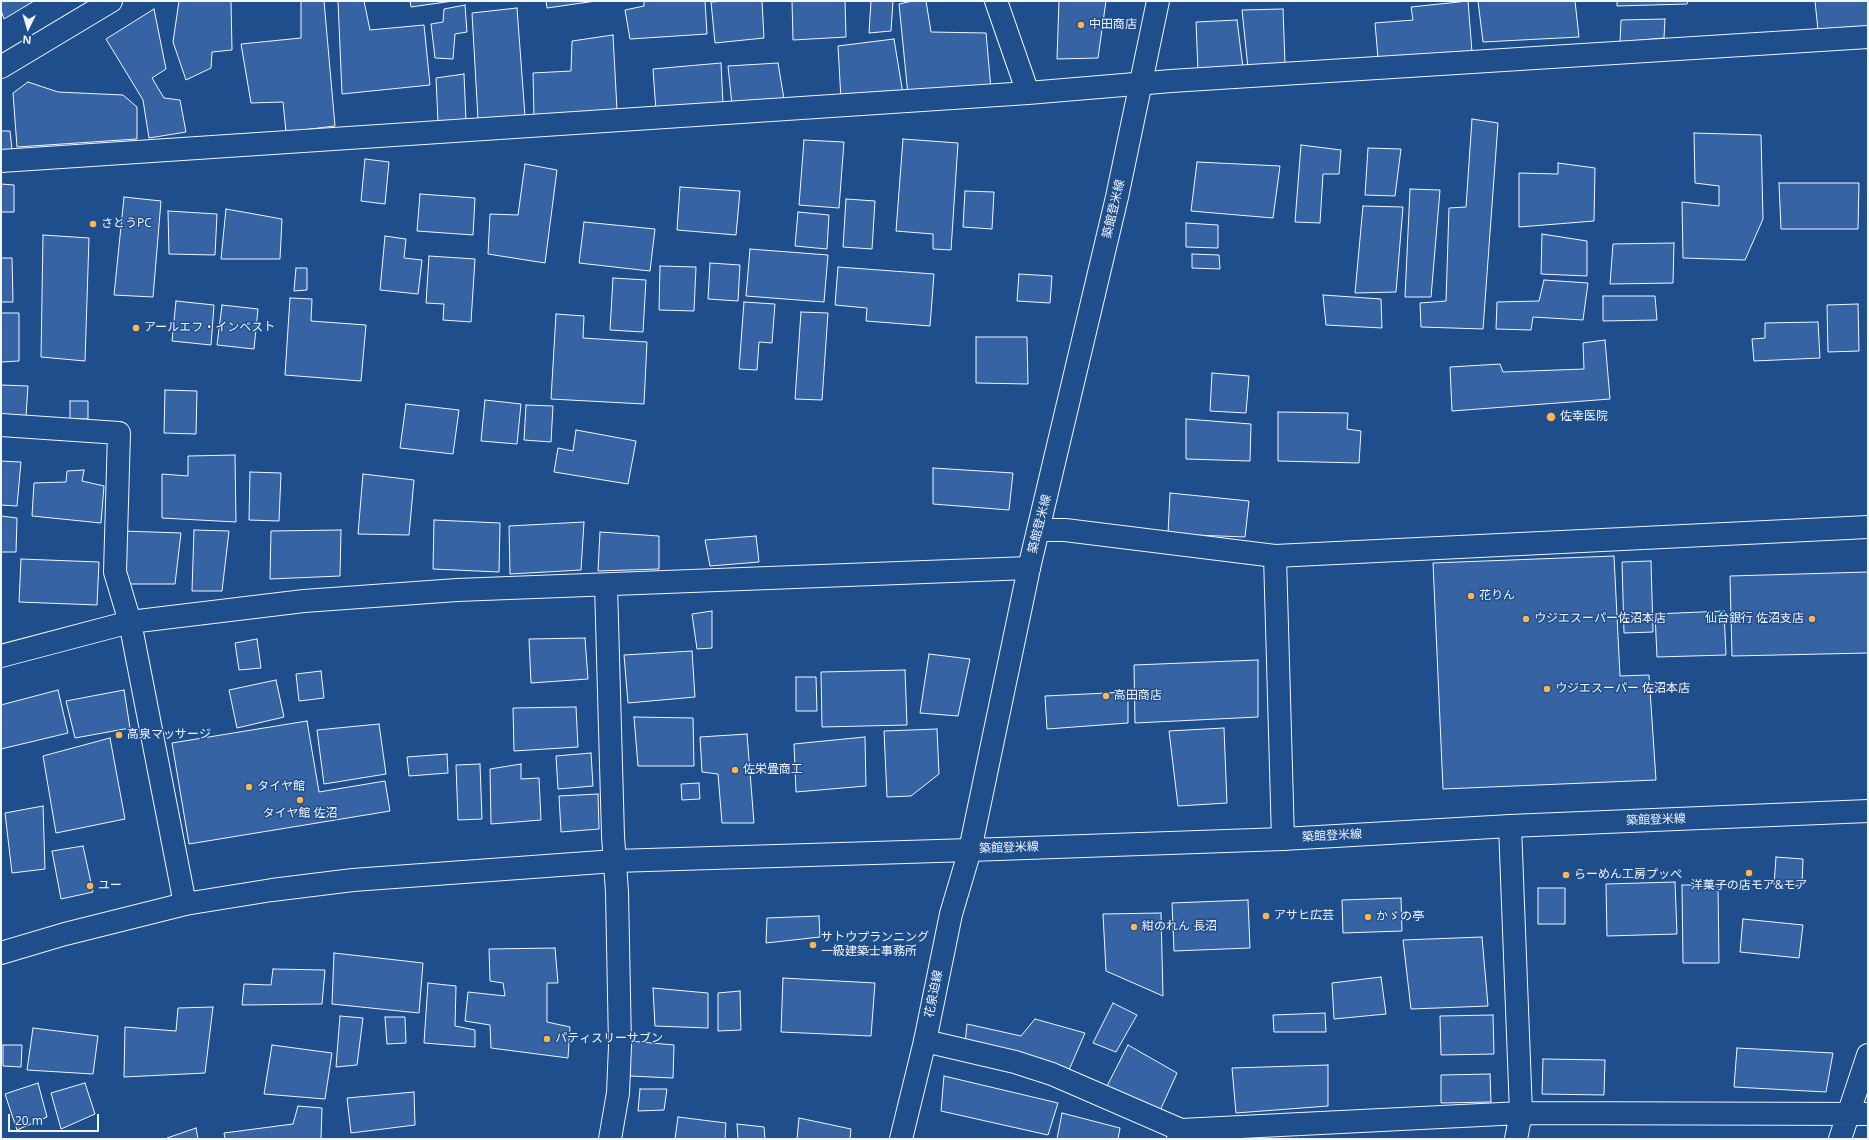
<!DOCTYPE html>
<meta charset="utf-8">
<style>
body{margin:0}
#map{position:relative;width:1869px;height:1140px;overflow:hidden;background:#1f4e8c;font-family:"Open Sans",sans-serif}
canvas{display:block}
.frame{position:absolute;inset:0;border:2px solid #f2f6ff;pointer-events:none}
.north{position:absolute;left:8px;top:8px;width:40px;height:40px;-webkit-text-stroke:3px #1f4e8c;paint-order:stroke;rotate:185deg;font-size:11px;font-weight:700;line-height:16px;text-align:center;color:#f2f6ff}
.north::after{content:'';display:block;margin:auto;width:14px;height:18px;background:#f2f6ff;clip-path:polygon(50% 0,100% 100%,50% 72%,0 100%)}
.scale{position:absolute;left:8px;top:1114px;width:91px;height:18px;box-sizing:border-box;border:2px solid #f2f6ff;border-top:0;padding-left:5px;font-size:12px;line-height:14px;white-space:nowrap;color:#f2f6ff;-webkit-text-stroke:3px #1f4e8c;paint-order:stroke}
</style>
<div id="map">
<canvas width="1869" height="1140"></canvas>
<div class="frame"></div>
<div class="north">N</div>
<div class="scale">20 m</div>
</div>
<script>
const ctx = document.querySelector('canvas').getContext('2d');
ctx.lineJoin = 'round';
function fill(path, color) { ctx.fillStyle = color; ctx.fill(path, 'evenodd'); }
const poly = rows => new Path2D(rows.map(r => 'M' + r).join(''));
function strokePath(path, color, width, dash) { ctx.strokeStyle = color; ctx.lineWidth = width; ctx.lineCap = dash ? 'butt' : 'round'; ctx.setLineDash(dash || []); ctx.stroke(path); }
function label(font, color, halo, rows, align = 'center') {
  ctx.font = font + ' "Open Sans","Noto Sans JP",sans-serif'; ctx.lineWidth = 3; ctx.setLineDash([]); ctx.textBaseline = 'middle'; ctx.strokeStyle = halo; ctx.fillStyle = color; for (const [text, x, y, turn = 0] of rows) {
    ctx.save(); ctx.translate(x, y); ctx.rotate((+turn || 0) * Math.PI / 180); ctx.textAlign = isNaN(turn) ? turn : align; if (halo) ctx.strokeText(text, 0, 0); ctx.fillText(text, 0, 0); ctx.restore();
  }
}
const building = poly([
 [1,1,34,1,4,19,1,10,1,1],
 [179,1,231,1,232,50,212,52,211,68,186,80,173,42,179,1],
 [301,1,324,1,335,126,286,132,283,102,251,103,241,44,301,38,301,1],
 [338,1,364,1,370,30,424,25,430,85,342,94,338,1],
 [410,1,453,1,411,7,410,1],
 [546,1,596,1,547,8,546,1],
 [644,1,705,1,707,34,630,39,625,10,644,6,644,1],
 [727,1,762,1,764,38,715,43,711,2,727,1],
 [792,1,845,1,846,37,793,40,792,1],
 [871,1,893,1,891,31,869,33,871,1],
 [913,1,926,1,931,32,986,33,991,89,908,95,899,4,913,1],
 [1059,1,1106,1,1098,58,1057,59,1059,1],
 [1468,1,1472,52,1378,58,1375,23,1413,20,1411,7,1468,1],
 [1478,1,1575,1,1579,37,1483,42,1478,1],
 [1617,1,1688,1,1687,4,1617,6,1617,1],
 [1815,1,1868,1,1868,27,1818,30,1815,1],
 [465,5,467,32,455,34,453,59,435,58,431,24,443,22,444,9,465,5],
 [517,8,525,116,478,119,472,13,517,8],
 [154,9,166,69,152,78,164,98,180,100,186,132,149,138,143,100,106,39,154,9],
 [1283,9,1285,63,1248,68,1242,10,1283,9],
 [1665,19,1664,38,1620,42,1621,20,1665,19],
 [1237,20,1243,68,1198,71,1196,22,1237,20],
 [613,35,617,110,534,116,533,73,571,71,572,41,613,35],
 [894,39,903,94,841,100,838,46,894,39],
 [721,63,723,104,656,111,653,69,721,63],
 [778,63,784,99,732,105,728,66,778,63],
 [464,74,466,121,438,122,436,78,464,74],
 [28,82,58,92,123,95,137,107,137,139,17,147,13,93,28,82],
 [1472,119,1498,123,1483,329,1421,327,1420,303,1446,301,1449,208,1466,207,1472,119],
 [1,131,10,131,12,150,1,151,1,131],
 [1694,133,1761,135,1763,219,1745,260,1683,258,1682,202,1719,206,1719,186,1695,183,1694,133],
 [903,139,958,143,951,250,933,249,933,234,896,231,903,139],
 [804,140,844,142,839,208,799,205,804,140],
 [1301,145,1341,150,1339,174,1323,174,1320,223,1295,222,1301,145],
 [1368,148,1401,149,1395,196,1365,195,1368,148],
 [365,159,389,162,385,204,361,201,365,159],
 [1197,162,1280,166,1273,218,1191,211,1197,162],
 [1558,163,1595,168,1594,221,1519,227,1519,173,1558,174,1558,163],
 [525,164,557,170,545,263,488,254,490,214,518,215,525,164],
 [1779,183,1859,183,1858,229,1781,229,1779,183],
 [1,184,14,185,14,212,1,212,1,184],
 [680,187,740,191,736,235,677,230,680,187],
 [1410,189,1440,190,1431,297,1405,297,1410,189],
 [965,191,994,192,992,229,963,227,965,191],
 [420,194,475,198,473,235,417,231,420,194],
 [124,197,161,201,153,297,114,295,124,197],
 [846,199,875,201,872,249,843,247,846,199],
 [1363,206,1403,207,1396,292,1355,293,1363,206],
 [226,209,282,219,280,259,221,259,226,209],
 [168,211,217,214,215,255,169,254,168,211],
 [798,212,829,215,827,249,795,246,798,212],
 [584,222,655,229,650,271,579,263,584,222],
 [1186,223,1218,225,1218,248,1186,247,1186,223],
 [1542,234,1587,241,1587,276,1541,274,1542,234],
 [43,235,89,238,85,361,41,357,43,235],
 [385,236,406,239,404,258,422,260,418,294,380,290,385,236],
 [1674,243,1673,283,1610,284,1613,244,1674,243],
 [750,249,828,255,824,302,746,296,750,249],
 [1192,254,1219,255,1220,269,1192,268,1192,254],
 [429,256,475,259,471,322,443,320,444,304,426,303,429,256],
 [1,258,12,258,13,302,1,302,1,258],
 [710,263,740,265,738,301,708,299,710,263],
 [660,266,696,267,694,311,659,310,660,266],
 [838,267,934,274,930,326,866,321,867,308,835,305,838,267],
 [296,268,307,268,307,290,294,291,296,268],
 [1019,274,1052,276,1050,303,1017,301,1019,274],
 [613,278,646,280,643,332,610,330,613,278],
 [1544,280,1588,283,1583,320,1533,317,1531,330,1496,329,1497,302,1539,301,1544,280],
 [1323,295,1381,299,1382,328,1326,325,1323,295],
 [1603,296,1655,296,1657,320,1603,321,1603,296],
 [290,298,312,299,311,321,366,325,361,381,285,375,290,298],
 [176,301,214,305,211,345,172,341,176,301],
 [744,302,775,304,772,343,759,342,757,370,739,369,744,302],
 [1858,304,1859,351,1828,352,1827,305,1858,304],
 [222,305,258,309,254,349,217,345,222,305],
 [801,312,828,313,822,400,795,399,801,312],
 [1,313,19,313,19,361,1,362,1,313],
 [556,314,584,316,583,338,647,342,644,404,551,399,556,314],
 [1818,322,1820,358,1754,361,1752,339,1765,338,1765,323,1818,322],
 [976,337,1027,337,1028,384,976,383,976,337],
 [1605,340,1610,399,1452,411,1450,367,1500,364,1503,372,1584,369,1583,343,1605,340],
 [1212,373,1249,376,1246,413,1210,411,1212,373],
 [1,385,28,386,26,416,1,415,1,385],
 [165,390,197,391,196,434,164,433,165,390],
 [485,400,521,404,517,444,481,441,485,400],
 [70,401,88,401,88,419,70,419,70,401],
 [406,404,459,410,453,454,400,448,406,404],
 [526,405,553,406,551,442,524,440,526,405],
 [1278,412,1348,413,1347,429,1361,431,1359,463,1278,461,1278,412],
 [1186,419,1251,424,1250,461,1186,459,1186,419],
 [576,430,636,441,628,484,554,472,558,448,573,451,576,430],
 [235,455,236,522,162,518,162,474,188,476,188,456,235,455],
 [1,461,21,462,17,506,1,505,1,461],
 [933,468,1013,473,1009,510,933,504,933,468],
 [84,470,82,481,104,486,101,523,32,516,34,483,66,482,67,471,84,470],
 [250,472,281,473,279,521,249,520,250,472],
 [363,474,414,480,409,535,358,534,363,474],
 [1170,493,1249,501,1245,537,1168,534,1170,493],
 [1,516,17,518,16,552,1,552,1,516],
 [434,520,500,523,499,572,433,569,434,520],
 [584,522,581,570,510,574,509,526,584,522],
 [194,530,229,531,222,591,192,591,194,530],
 [341,530,340,576,270,579,271,531,341,530],
 [123,531,181,533,175,584,124,584,123,531],
 [600,532,659,536,659,569,598,571,600,532],
 [756,536,759,562,710,566,705,540,756,536],
 [1614,556,1620,676,1649,675,1656,780,1443,789,1433,563,1614,556],
 [21,559,99,562,97,605,19,602,21,559],
 [1651,561,1653,632,1624,633,1622,562,1651,561],
 [1868,572,1868,653,1732,656,1730,576,1868,572],
 [712,611,712,648,697,649,692,614,712,611],
 [1724,611,1726,655,1657,657,1655,614,1724,611],
 [585,638,588,679,531,683,529,639,585,638],
 [257,639,261,668,239,670,235,643,257,639],
 [692,651,695,697,628,703,624,655,692,651],
 [929,654,970,659,958,716,920,713,929,654],
 [1258,660,1258,717,1135,723,1134,665,1258,660],
 [905,670,907,725,822,727,821,672,905,670],
 [321,671,324,698,299,701,296,674,321,671],
 [796,677,816,677,817,711,796,711,796,677],
 [276,680,284,717,237,728,229,690,276,680],
 [58,690,68,733,1,749,1,705,58,690],
 [124,690,130,728,75,738,66,701,124,690],
 [1128,692,1128,723,1047,729,1045,696,1128,692],
 [576,707,578,747,514,751,513,708,576,707],
 [634,717,693,718,694,766,638,766,634,717],
 [307,721,319,792,385,781,390,811,189,844,172,743,307,721],
 [379,724,386,774,324,784,317,730,379,724],
 [1224,728,1227,803,1178,806,1169,731,1224,728],
 [937,729,939,774,911,796,887,797,884,731,937,729],
 [747,734,754,823,722,823,718,774,702,772,700,737,747,734],
 [865,737,866,786,796,792,794,744,865,737],
 [110,738,125,819,56,833,43,756,110,738],
 [591,753,593,786,558,789,556,756,591,753],
 [447,754,448,773,409,776,407,757,447,754],
 [480,764,482,819,458,820,456,765,480,764],
 [521,764,521,779,539,778,541,820,491,824,490,769,521,764],
 [699,783,700,799,682,800,681,784,699,783],
 [598,794,599,829,561,832,559,796,598,794],
 [43,806,45,869,12,873,5,813,43,806],
 [83,846,93,892,61,899,52,851,83,846],
 [1776,857,1803,859,1802,886,1774,885,1776,857],
 [1675,882,1677,934,1607,936,1606,884,1675,882],
 [1682,885,1718,885,1719,963,1683,963,1682,885],
 [1538,888,1565,888,1565,924,1538,924,1538,888],
 [1401,898,1402,931,1343,933,1342,900,1401,898],
 [1248,900,1250,948,1174,951,1172,903,1248,900],
 [1161,913,1163,996,1106,971,1103,914,1161,913],
 [819,916,820,937,766,943,767,918,819,916],
 [1743,919,1803,925,1799,958,1740,952,1743,919],
 [1482,937,1488,1006,1411,1009,1403,940,1482,937],
 [555,948,558,983,547,983,547,1022,570,1027,568,1058,491,1048,490,1025,465,1021,468,992,505,996,503,983,490,981,489,949,555,948],
 [334,953,423,963,419,1013,332,1004,334,953],
 [273,969,325,970,322,1004,242,1005,244,984,271,985,273,969],
 [1381,977,1386,1014,1334,1019,1332,983,1381,977],
 [783,978,875,983,871,1036,781,1032,783,978],
 [428,983,456,986,455,1026,475,1030,475,1047,424,1043,428,983],
 [653,988,708,993,708,1028,655,1026,653,988],
 [740,991,741,1030,718,1031,718,993,740,991],
 [1113,1003,1137,1015,1116,1052,1093,1043,1113,1003],
 [213,1007,205,1073,124,1077,125,1027,176,1031,178,1008,213,1007],
 [1325,1013,1326,1032,1274,1032,1273,1015,1325,1013],
 [1493,1015,1494,1054,1441,1055,1440,1016,1493,1015],
 [340,1016,363,1018,357,1065,336,1067,340,1016],
 [385,1017,405,1017,406,1043,387,1044,385,1017],
 [1035,1019,1085,1033,1069,1070,965,1044,967,1024,1021,1036,1035,1019],
 [33,1028,98,1036,93,1074,27,1070,33,1028],
 [630,1041,674,1045,673,1078,630,1076,630,1041],
 [3,1045,22,1045,21,1067,3,1066,3,1045],
 [272,1045,332,1053,325,1099,264,1094,272,1045],
 [1128,1045,1177,1073,1159,1113,1106,1088,1128,1045],
 [1737,1048,1833,1053,1826,1092,1734,1087,1737,1048],
 [1543,1059,1605,1060,1604,1095,1542,1094,1543,1059],
 [1328,1065,1328,1106,1236,1113,1232,1068,1328,1065],
 [1490,1074,1491,1102,1441,1103,1441,1075,1490,1074],
 [944,1076,1058,1103,1048,1135,941,1111,944,1076],
 [38,1083,47,1117,17,1130,5,1094,38,1083],
 [85,1083,95,1114,61,1129,51,1093,85,1083],
 [640,1089,667,1089,664,1110,638,1111,640,1089],
 [414,1092,415,1125,351,1133,347,1098,414,1092],
 [298,1106,322,1108,321,1139,225,1139,224,1133,293,1124,298,1106],
 [1062,1113,1120,1128,1118,1139,1057,1139,1062,1113],
 [678,1117,726,1123,725,1139,675,1139,678,1117],
 [799,1118,851,1129,850,1139,797,1139,799,1118],
 [737,1124,764,1127,765,1139,738,1139,737,1124],
 [196,1128,198,1139,167,1139,167,1138,196,1128]
]);
fill(building, '#3563a3');
strokePath(building, '#f2f6ff', 1);
const minor = poly([
 [996,1,1028,93],
 [1,161,1028,93,1171,81,1868,37],
 [1,425,119,433,115,572,130,622,185,904],
 [1039,530,1065,530,1275,556,1868,527],
 [1275,556,1283,839],
 [606,585,613,836,617,892,620,1046,618,1093,610,1139],
 [1,656,130,622,304,601,457,590,1029,568],
 [1510,826,1521,1113,1516,1139],
 [925,1041,1015,1062,1052,1074,1181,1130],
 [1178,1139,1181,1130,1521,1113,1868,1114],
 [1840,1139,1868,1055]
]);
const tertiary = poly([
 [1,953,65,934,185,904,272,890,353,880,615,861,970,850]
]);
const secondary = poly([
 [901,1139,925,1041,951,914,970,850]
]);
const primary = poly([
 [1158,1,1117,197,1029,568,970,850,1283,839,1510,826,1868,811]
]);
const trunk = poly([
 [1,67,111,1]
]);
strokePath(minor, '#f2f6ff', 24);
strokePath(tertiary, '#f2f6ff', 24);
strokePath(secondary, '#f2f6ff', 24);
strokePath(primary, '#f2f6ff', 24);
strokePath(trunk, '#f2f6ff', 24);
strokePath(minor, '#1f4e8c', 22);
strokePath(tertiary, '#1f4e8c', 22);
strokePath(secondary, '#1f4e8c', 22);
strokePath(primary, '#1f4e8c', 22);
strokePath(trunk, '#1f4e8c', 22);
for (const [x, y, r, color] of [
 [1081,25,4,"#ffb74d"],
 [93,224,4,"#ffb74d"],
 [136,328,4,"#ffb74d"],
 [1551,417,5,"#ffb74d"],
 [1471,596,4,"#ffb74d"],
 [1526,619,4,"#ffb74d"],
 [1812,619,4,"#ffb74d"],
 [1547,689,4,"#ffb74d"],
 [1106,696,4,"#ffb74d"],
 [119,735,4,"#ffb74d"],
 [735,770,4,"#ffb74d"],
 [249,787,4,"#ffb74d"],
 [300,800,4,"#ffb74d"],
 [1749,873,4,"#ffb74d"],
 [1566,875,4,"#ffb74d"],
 [90,886,4,"#ffb74d"],
 [1266,916,4,"#ffb74d"],
 [1368,917,4,"#ffb74d"],
 [1134,927,4,"#ffb74d"],
 [813,945,4,"#ffb74d"],
 [547,1039,4,"#ffb74d"]
]) { const dot = new Path2D(); dot.arc(x, y, r, 0, 2 * Math.PI); ctx.fillStyle = color; ctx.fill(dot); strokePath(dot, '#1f4e8c', 1.5); }
label('12px', '#f2f6ff', '#1f4e8c', [
 ["中田商店",1089,25],
 ["さとうPC",101,224],
 ["アールエフ・インベスト",144,328],
 ["佐幸医院",1560,417],
 ["花りん",1479,596],
 ["ウジエスーパー佐沼本店",1534,619],
 ["仙台銀行 佐沼支店",1804,619,"right"],
 ["ウジエスーパー 佐沼本店",1555,689],
 ["高田商店",1114,696],
 ["高泉マッサージ",127,735],
 ["佐栄畳商工",743,770],
 ["タイヤ館",257,787],
 ["タイヤ館 佐沼",300,814,"center"],
 ["らーめん工房プッぺ",1574,875],
 ["ユー",98,886],
 ["洋菓子の店モア&モア",1749,886,"center"],
 ["アサヒ広芸",1274,916],
 ["かゞの亭",1376,917],
 ["紺のれん 長沼",1142,927],
 ["サトウプランニング",821,938],
 ["一級建築士事務所",821,952],
 ["パティスリーサブン",555,1039]
], 'left');
label('12px', '#f2f6ff', '#1f4e8c', [
 ["築館登米線",1114,209,-77],
 ["築館登米線",1040,524,-76],
 ["築館登米線",1656,820,-2],
 ["築館登米線",1332,836,-3],
 ["築館登米線",1009,848,-2],
 ["花泉迫線",934,994,-79]
]);
</script>
